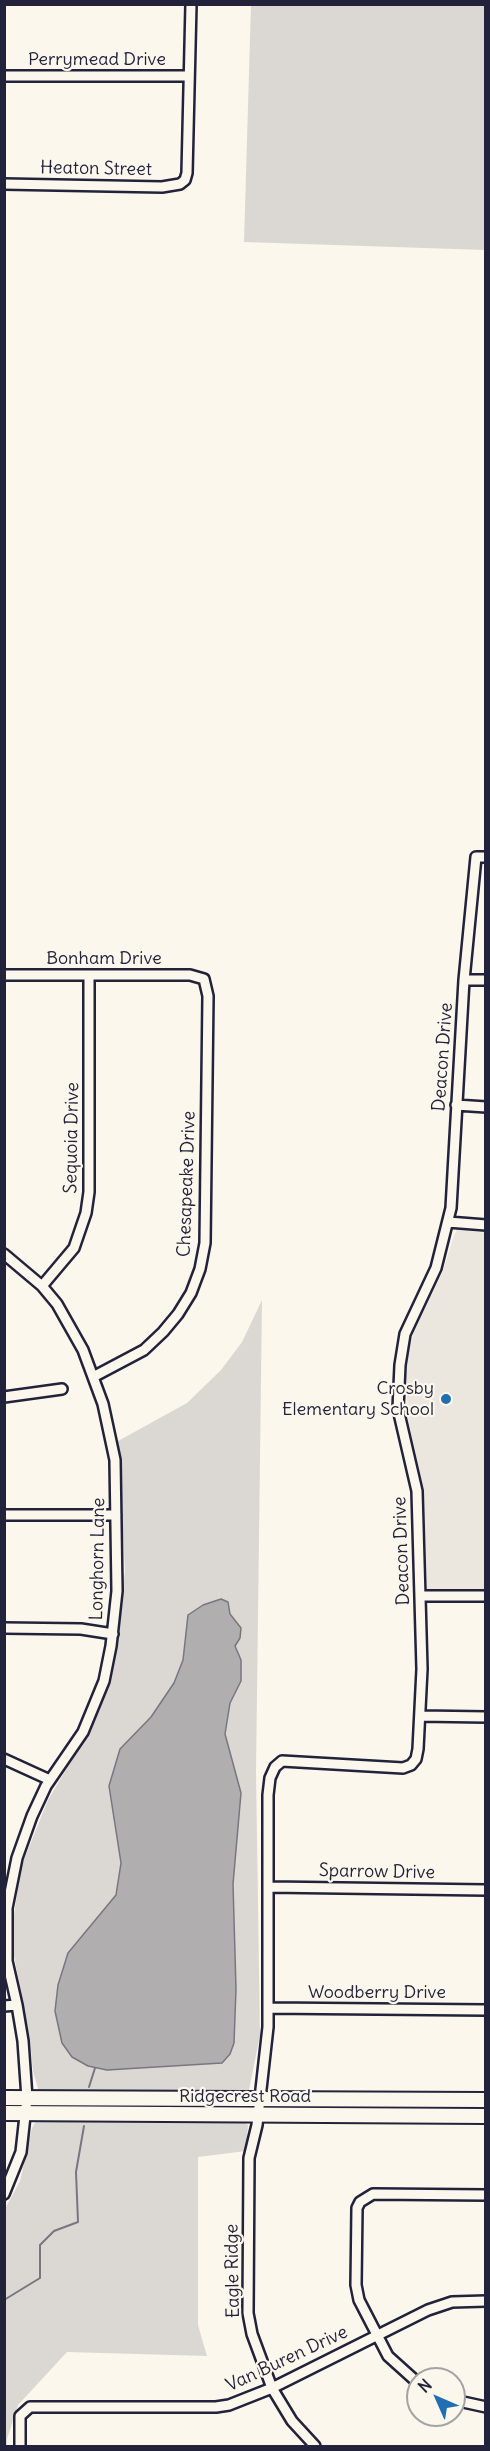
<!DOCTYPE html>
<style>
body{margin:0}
#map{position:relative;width:490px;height:2451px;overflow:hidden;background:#fbf7ec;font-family:Delius,sans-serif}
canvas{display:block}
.frame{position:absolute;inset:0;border:6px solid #22223b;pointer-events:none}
.north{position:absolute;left:406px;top:2367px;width:60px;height:60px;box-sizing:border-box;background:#fbf7ec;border:2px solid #a4a2a5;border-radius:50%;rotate:315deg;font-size:16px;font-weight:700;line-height:24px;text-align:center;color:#22223b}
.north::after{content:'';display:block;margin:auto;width:21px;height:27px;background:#1f6fb2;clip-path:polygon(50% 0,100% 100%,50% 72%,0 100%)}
</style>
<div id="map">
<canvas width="490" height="2451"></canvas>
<div class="frame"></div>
<div class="north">N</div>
</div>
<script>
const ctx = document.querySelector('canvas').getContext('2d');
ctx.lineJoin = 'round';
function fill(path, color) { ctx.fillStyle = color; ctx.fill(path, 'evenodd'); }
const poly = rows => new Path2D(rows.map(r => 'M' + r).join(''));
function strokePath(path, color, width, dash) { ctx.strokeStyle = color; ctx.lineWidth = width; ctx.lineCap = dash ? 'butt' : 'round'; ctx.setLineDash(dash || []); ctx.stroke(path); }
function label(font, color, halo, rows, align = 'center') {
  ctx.font = font + ' Delius,sans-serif'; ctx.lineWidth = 4.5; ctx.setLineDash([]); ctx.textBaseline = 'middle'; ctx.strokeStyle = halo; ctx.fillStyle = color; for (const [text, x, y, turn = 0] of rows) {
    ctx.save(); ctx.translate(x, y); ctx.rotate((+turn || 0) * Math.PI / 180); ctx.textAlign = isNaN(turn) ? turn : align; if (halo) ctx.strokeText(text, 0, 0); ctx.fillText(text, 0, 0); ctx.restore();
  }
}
fill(poly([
 [461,1229,485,1233,485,1592,427,1593,424,1490,408,1420,406,1378,408,1353,414,1331,443,1271,454,1235,457,1230]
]), '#ebe7df');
fill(poly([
 [251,5,485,5,485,250,244,242],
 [262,1300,256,1772,260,2035,249,2090,244,2094,39,2092,33,2071,30,2040,14,1956,14,1915,21,1867,48,1800,86,1736,102,1698,113,1661,125,1571,118,1441,187,1403,221,1370,242,1342],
 [43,2119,238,2119,248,2125,246,2151,198,2157,198,2325,207,2356,67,2352,18,2405,7,2439,7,2446,5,2446,5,2209,20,2181,32,2128,36,2121]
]), '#dbd8d3');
const water = poly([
 [221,1599,228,1602,230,1614,241,1628,240,1638,235,1646,241,1660,241,1681,230,1703,225,1734,241,1793,233,1884,236,1989,234,2043,230,2054,222,2063,107,2070,88,2066,72,2057,62,2043,55,2011,58,1985,68,1953,116,1895,121,1863,109,1786,120,1749,151,1717,174,1683,183,1660,188,1615,203,1605,221,1599]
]);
fill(water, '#b1aeb0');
strokePath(water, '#787681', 1.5);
strokePath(poly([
 [89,2087,95,2068],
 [4,2300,40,2278,40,2245,54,2231,78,2222,76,2172,84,2126]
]), '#787681', 2);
const minor = poly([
 [4,76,189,76],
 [4,184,162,187,180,184,185,180,187,173,191,4],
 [4,975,190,975,204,979,208,996,205,1243,200,1269,191,1293,178,1314,163,1332,144,1350,93,1377],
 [464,980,486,980],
 [456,1105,486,1107],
 [448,1222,486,1225],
 [4,1254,42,1286,57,1304,83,1350,103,1404,115,1460,117,1591,111,1646,104,1681,83,1732,46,1786,32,1816,17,1858,7,1908,7,1961,17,2005,23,2041,27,2098,21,2152,4,2194],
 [42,1286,74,1248,86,1213,89,1192,89,977],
 [4,1397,62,1389],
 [4,1515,116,1515],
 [420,1596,486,1596],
 [4,1628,81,1629,113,1634],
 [420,1716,486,1717],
 [4,1759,50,1780],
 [269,1887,486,1890],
 [4,2006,17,2005],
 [268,2008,486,2010],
 [418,2383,388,2356,359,2300,356,2285,357,2208,360,2202,373,2194,486,2195],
 [454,2400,486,2407],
 [20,2446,20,2416,30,2407,216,2407,229,2405,272,2388,428,2310,452,2302,486,2301],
 [315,2446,292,2421,272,2388,252,2334,248,2313,249,2158,257,2125,268,2027,268,1795,270,1778,275,1767,282,1761,403,1768,411,1765,416,1759,418,1749,422,1669,417,1491,398,1409,400,1365,405,1334,436,1268,451,1208,464,980,476,857,486,857]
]);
const secondary = poly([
 [4,2098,486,2100],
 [4,2113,486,2116]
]);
strokePath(minor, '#22223b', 14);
strokePath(secondary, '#22223b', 18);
strokePath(minor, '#fbf7ec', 9);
strokePath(secondary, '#fbf7ec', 14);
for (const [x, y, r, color] of [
 [446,1399,6,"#1f6fb2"]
]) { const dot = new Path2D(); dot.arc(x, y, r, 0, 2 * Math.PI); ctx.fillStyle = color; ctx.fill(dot); strokePath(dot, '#fbf7ec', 2); }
label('18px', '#22223b', '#fbf7ec', [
 ["Perrymead Drive",97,60],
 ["Heaton Street",96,169,1],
 ["Bonham Drive",104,959],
 ["Deacon Drive",443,1057,-86],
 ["Sequoia Drive",72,1138,-89],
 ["Chesapeake Drive",187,1184,-88],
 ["Deacon Drive",402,1551,-92],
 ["Longhorn Lane",98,1559,-89],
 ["Sparrow Drive",377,1872,1],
 ["Woodberry Drive",377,1993],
 ["Ridgecrest Road",245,2097],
 ["Eagle Ridge",233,2271,-91],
 ["Van Buren Drive",287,2359,-25]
]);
label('18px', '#22223b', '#fbf7ec', [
 ["Crosby",434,1389],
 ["Elementary School",434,1410]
], 'right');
</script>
